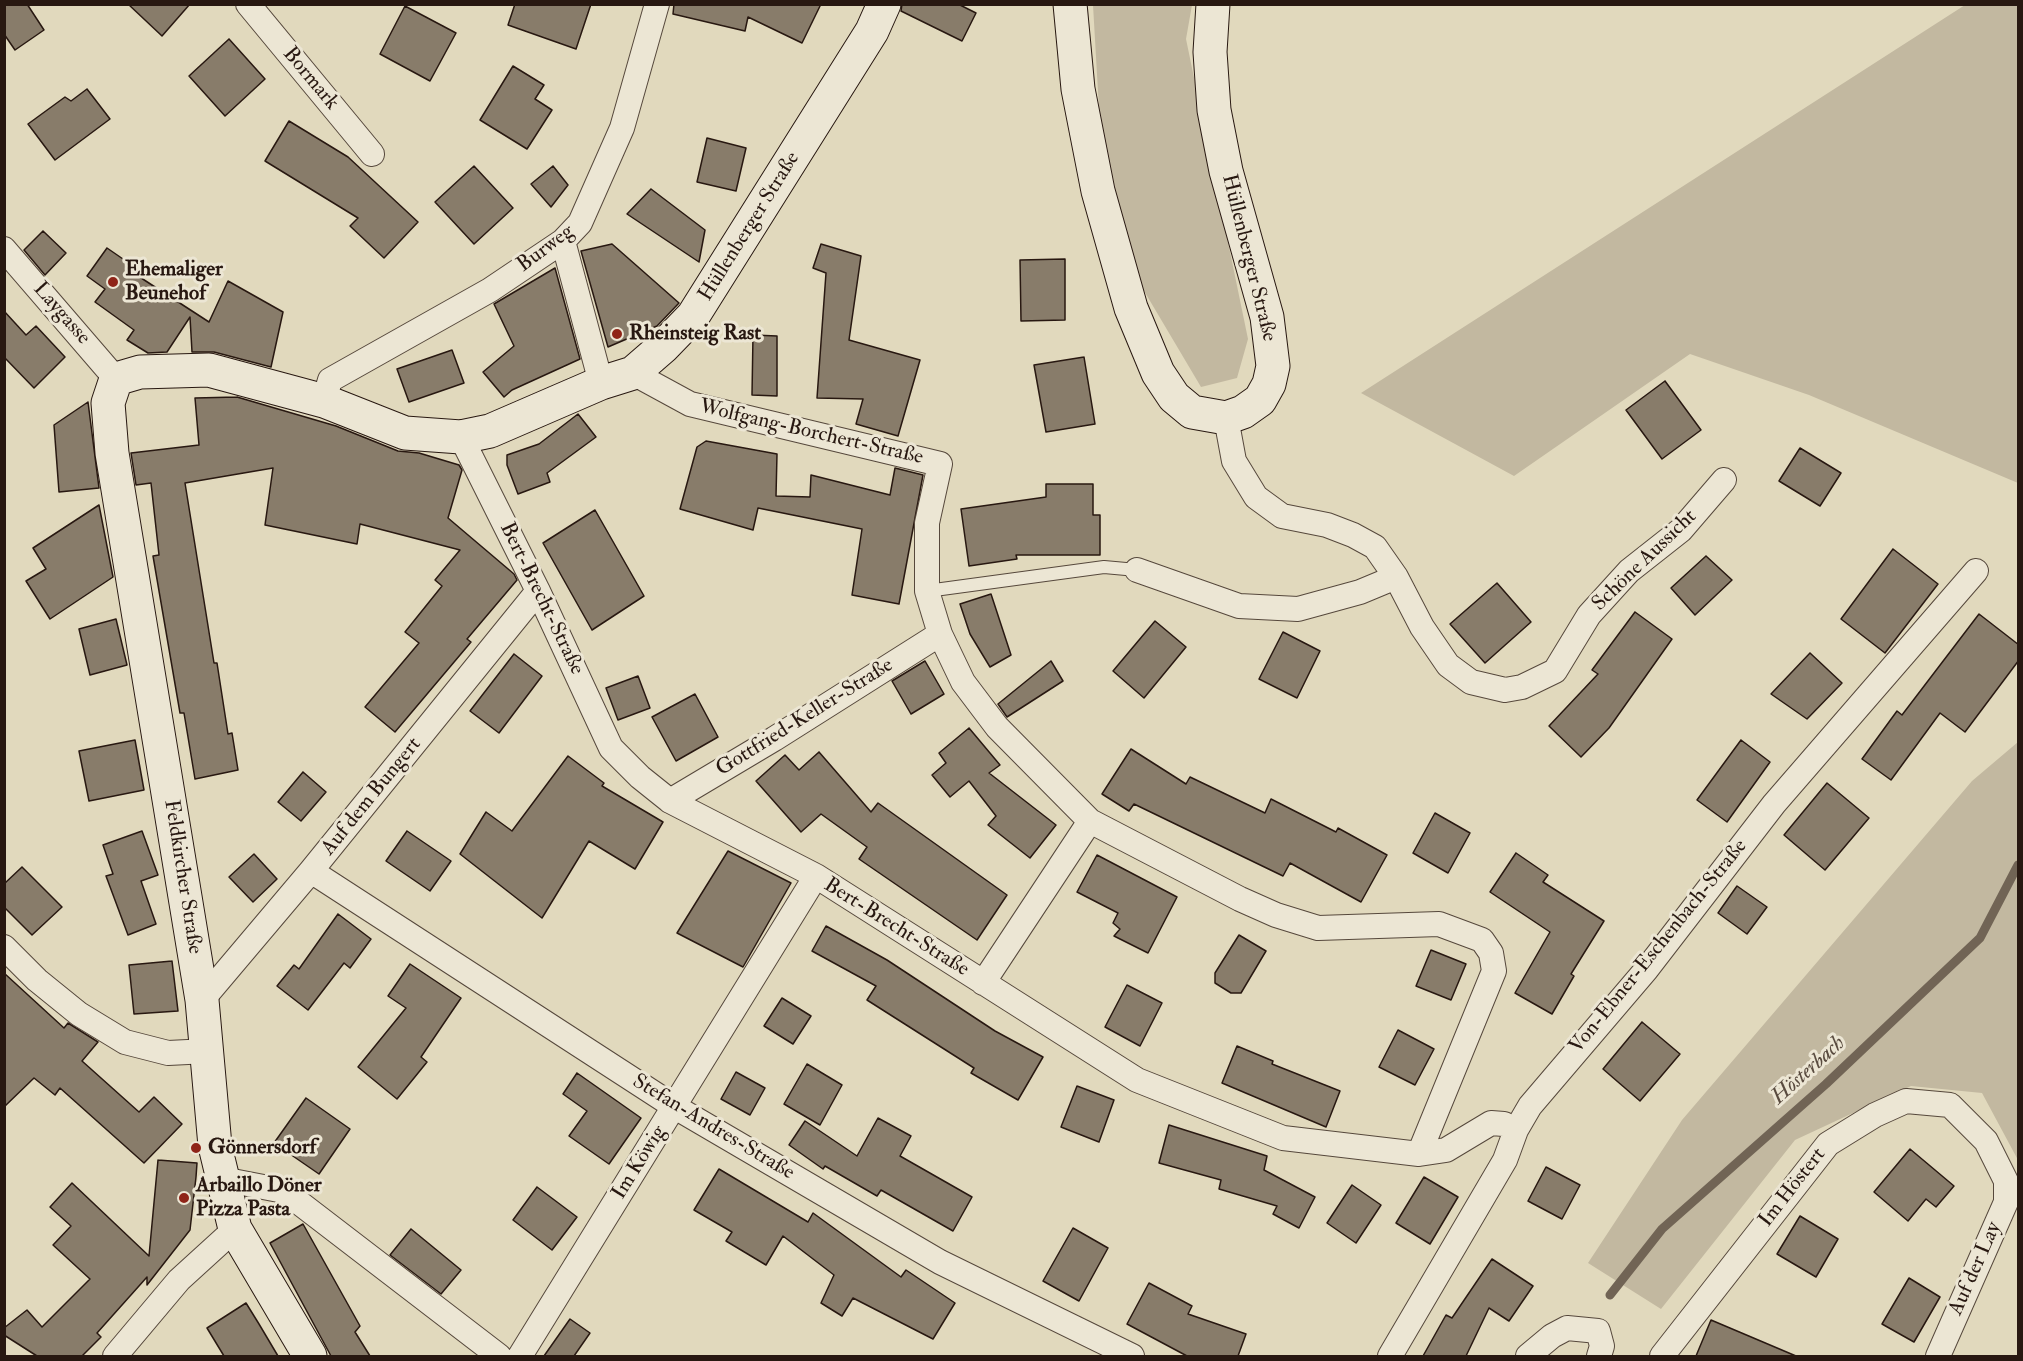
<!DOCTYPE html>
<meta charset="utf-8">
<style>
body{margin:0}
#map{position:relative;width:2023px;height:1361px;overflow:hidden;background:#e1d9bd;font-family:"IM FELL Double Pica",serif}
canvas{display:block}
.frame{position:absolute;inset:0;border:6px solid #281811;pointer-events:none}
</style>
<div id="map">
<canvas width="2023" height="1361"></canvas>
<div class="frame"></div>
</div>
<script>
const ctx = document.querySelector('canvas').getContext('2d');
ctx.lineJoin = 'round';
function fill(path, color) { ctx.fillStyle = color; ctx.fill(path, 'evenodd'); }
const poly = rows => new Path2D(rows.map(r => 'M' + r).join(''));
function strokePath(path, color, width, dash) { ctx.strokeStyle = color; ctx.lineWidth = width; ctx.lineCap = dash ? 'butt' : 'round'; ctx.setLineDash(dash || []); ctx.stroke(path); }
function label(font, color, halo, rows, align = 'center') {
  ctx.font = font + ' "IM FELL Double Pica",serif'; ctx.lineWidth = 6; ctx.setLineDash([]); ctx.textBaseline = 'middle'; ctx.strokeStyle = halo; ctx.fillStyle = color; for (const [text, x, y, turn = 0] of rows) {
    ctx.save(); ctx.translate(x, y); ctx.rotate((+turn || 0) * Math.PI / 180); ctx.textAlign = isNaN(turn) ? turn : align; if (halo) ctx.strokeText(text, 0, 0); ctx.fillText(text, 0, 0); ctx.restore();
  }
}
fill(poly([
 [1093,5,1192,5,1186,39,1248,339,1237,378,1201,387,1137,279,1100,126],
 [1965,5,2018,5,2018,483,1809,395,1690,354,1514,476,1361,393],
 [2018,742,2018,1160,1982,1093,1911,1086,1795,1140,1661,1309,1588,1263,1682,1120,1972,781]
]), '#c2b8a0');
strokePath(poly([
 [1610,1295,1662,1229,1826,1084,1980,938,2018,865]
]), '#716455', 9);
const building = poly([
 [4,4,27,4,44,30,15,50,4,34,4,4],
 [128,4,190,4,162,36,128,4],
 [515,4,591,4,576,49,508,25,515,4],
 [674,4,821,4,802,43,748,17,745,31,673,14,674,4],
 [902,4,958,4,976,13,962,41,901,11,902,4],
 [405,6,456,33,430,81,380,54,405,6],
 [229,39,265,79,225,116,189,76,229,39],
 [513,66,544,85,535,99,552,110,527,149,480,120,513,66],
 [87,89,110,119,55,160,28,124,65,97,71,101,87,89],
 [289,121,348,157,418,222,384,258,350,226,358,218,265,161,289,121],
 [707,138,746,148,736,191,697,182,707,138],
 [474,166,513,208,474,244,435,202,474,166],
 [553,166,568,185,551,207,531,184,553,166],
 [651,189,705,230,699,262,627,214,651,189],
 [43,231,66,253,45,275,24,250,43,231],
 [612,244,679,303,657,326,608,347,581,251,612,244],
 [821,244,861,256,849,340,920,360,898,436,856,424,863,399,817,398,826,273,813,268,821,244],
 [107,248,139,270,135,274,209,322,228,281,283,312,271,367,214,352,192,352,190,317,167,352,148,353,127,340,134,330,95,302,105,289,87,276,107,248],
 [1065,259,1065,320,1021,321,1020,260,1065,259],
 [555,268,580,359,512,390,504,397,483,372,514,346,494,304,555,268],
 [4,311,26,335,36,326,65,357,34,388,4,357,4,311],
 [753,335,777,336,777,396,752,395,753,335],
 [452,350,464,383,409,402,397,369,452,350],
 [1084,357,1095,424,1046,432,1034,365,1084,357],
 [1665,381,1701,430,1662,459,1626,410,1665,381],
 [237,397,336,426,398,451,419,453,459,465,462,470,448,518,514,574,517,580,467,639,471,642,395,732,365,707,419,643,405,632,442,586,435,580,460,550,360,524,357,544,265,525,273,468,185,483,214,663,217,663,228,734,232,733,238,770,195,779,184,713,180,713,153,556,159,555,151,483,136,485,131,453,199,445,195,398,237,397],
 [88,402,99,488,59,492,54,425,88,402],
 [578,414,596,437,547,473,550,482,518,494,507,465,507,455,539,444,578,414],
 [706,441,777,454,776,496,810,497,811,475,890,495,895,468,923,475,899,604,852,595,862,529,758,508,753,530,680,509,697,447,706,441],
 [1800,448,1841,473,1820,506,1779,481,1800,448],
 [1046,484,1093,484,1093,515,1100,515,1100,555,1016,555,1017,559,969,566,961,509,1046,497,1046,484],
 [99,505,113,577,50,619,26,581,46,569,33,548,99,505],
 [595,510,644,596,592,630,543,543,595,510],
 [1893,549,1938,584,1885,653,1841,619,1893,549],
 [1706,556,1732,580,1695,615,1671,588,1706,556],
 [1497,583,1531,622,1485,663,1450,624,1497,583],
 [991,594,1011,655,990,667,970,634,960,604,991,594],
 [1635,612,1672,639,1609,728,1581,757,1549,726,1598,674,1592,670,1635,612],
 [1979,614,2019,645,2019,660,1965,732,1940,713,1891,780,1862,759,1897,711,1902,715,1979,614],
 [116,619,127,665,90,675,79,629,116,619],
 [1155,621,1186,647,1144,698,1113,671,1155,621],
 [1283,632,1320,651,1297,698,1259,679,1283,632],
 [1810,653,1842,683,1807,719,1771,694,1810,653],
 [514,654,542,676,499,733,470,711,514,654],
 [925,661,944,694,911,714,892,681,925,661],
 [1051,661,1063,681,1007,717,998,704,1051,661],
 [638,676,650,708,618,720,606,688,638,676],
 [695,694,718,737,676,761,652,717,695,694],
 [969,728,1000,765,989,773,1056,825,1030,858,988,825,996,816,969,781,950,797,932,775,946,763,939,753,969,728],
 [135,740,144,790,89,801,79,751,135,740],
 [1741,740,1770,762,1727,822,1697,800,1741,740],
 [1131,749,1186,784,1190,777,1265,813,1271,799,1336,832,1338,828,1387,855,1361,902,1290,863,1283,876,1134,804,1129,811,1102,794,1131,749],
 [819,752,871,812,878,803,1007,895,977,940,859,859,867,847,821,814,801,832,756,781,785,755,799,770,819,752],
 [568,756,604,783,602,786,663,822,635,869,589,841,542,918,460,854,486,812,512,831,568,756],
 [303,772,326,792,301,821,278,802,303,772],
 [1827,783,1869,818,1825,870,1784,835,1827,783],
 [1435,813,1470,833,1448,873,1413,853,1435,813],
 [142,831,158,875,141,881,156,924,128,935,106,876,113,874,103,845,142,831],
 [407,831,451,861,430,891,386,861,407,831],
 [728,851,791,883,743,967,677,933,728,851],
 [1516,853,1548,875,1543,882,1604,921,1571,974,1574,976,1552,1014,1515,993,1550,932,1490,892,1516,853],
 [254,854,277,879,253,902,229,877,254,854],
 [1097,855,1177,897,1148,953,1114,936,1120,929,1113,923,1118,913,1077,892,1097,855],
 [22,867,62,907,32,935,4,907,4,884,22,867],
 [1737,886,1767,907,1747,934,1718,913,1737,886],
 [338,914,371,939,350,968,344,963,308,1010,277,986,294,965,299,969,338,914],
 [826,926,887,960,995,1031,1043,1057,1018,1100,971,1073,974,1068,867,1000,876,986,812,951,826,926],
 [1239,935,1266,951,1241,993,1231,993,1215,983,1215,973,1239,935],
 [1431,950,1466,964,1451,1000,1416,986,1431,950],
 [172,961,178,1011,134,1014,129,965,172,961],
 [410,964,461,998,421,1057,427,1062,397,1099,358,1067,406,1008,388,996,410,964],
 [4,973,64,1028,68,1023,98,1042,82,1061,139,1112,154,1097,182,1124,144,1163,60,1088,55,1095,34,1078,4,1107,4,973],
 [1127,985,1162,1003,1140,1046,1105,1027,1127,985],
 [782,998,811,1016,793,1044,764,1026,782,998],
 [1642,1022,1680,1054,1640,1101,1603,1069,1642,1022],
 [1398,1030,1434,1049,1415,1085,1379,1067,1398,1030],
 [1237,1046,1273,1061,1272,1064,1340,1091,1326,1127,1222,1083,1237,1046],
 [807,1064,842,1085,820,1125,784,1104,807,1064],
 [736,1072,765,1088,750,1115,721,1099,736,1072],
 [577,1073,641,1118,609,1164,569,1136,587,1111,563,1094,577,1073],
 [1077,1086,1114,1100,1099,1142,1061,1127,1077,1086],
 [306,1098,350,1129,319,1174,274,1143,306,1098],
 [878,1118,911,1136,900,1156,972,1197,953,1231,881,1190,877,1196,825,1166,823,1169,789,1145,805,1121,857,1156,878,1118],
 [1169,1125,1267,1156,1264,1170,1315,1197,1299,1228,1273,1214,1277,1206,1219,1189,1221,1180,1159,1163,1169,1125],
 [1910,1149,1954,1186,1936,1207,1926,1199,1908,1221,1874,1192,1910,1149],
 [158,1160,197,1163,196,1177,190,1230,147,1285,147,1277,97,1333,101,1337,82,1356,37,1356,4,1335,4,1328,27,1310,42,1327,90,1279,53,1245,71,1226,50,1207,72,1183,149,1256,158,1160],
 [1546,1167,1580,1185,1562,1219,1528,1201,1546,1167],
 [719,1169,808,1222,813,1213,901,1277,906,1270,955,1303,933,1339,853,1298,842,1316,821,1303,834,1275,783,1236,766,1265,726,1241,732,1232,694,1210,719,1169],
 [1424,1177,1458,1197,1430,1244,1396,1223,1424,1177],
 [1352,1185,1381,1205,1356,1243,1327,1223,1352,1185],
 [537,1187,577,1217,552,1250,513,1220,537,1187],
 [1800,1216,1838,1239,1816,1277,1777,1254,1800,1216],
 [303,1224,360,1326,355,1332,370,1356,331,1356,270,1243,303,1224],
 [1073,1228,1108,1248,1079,1301,1043,1281,1073,1228],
 [411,1229,461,1270,441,1294,390,1255,411,1229],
 [1492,1259,1533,1286,1509,1321,1489,1308,1466,1356,1423,1356,1446,1315,1452,1318,1492,1259],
 [1909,1278,1940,1297,1914,1342,1882,1324,1909,1278],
 [1149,1283,1192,1306,1188,1314,1246,1334,1238,1356,1187,1356,1127,1324,1149,1283],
 [246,1303,259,1324,278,1356,224,1356,207,1328,246,1303],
 [570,1319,590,1333,574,1356,544,1356,570,1319],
 [1711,1320,1796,1356,1696,1356,1711,1320]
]);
fill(building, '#887c6a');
strokePath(building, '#281811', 1.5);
const lane = poly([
 [927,591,1104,567,1137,570]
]);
const street = poly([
 [248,4,372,154],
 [563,241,601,383],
 [4,249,116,379],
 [633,373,690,404,940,464,927,523,927,591,940,634,963,682,997,727,1090,821,1240,899,1276,915,1318,928,1439,924,1482,940,1491,953,1494,971,1419,1154],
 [324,401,330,380,490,290,563,241,580,223,622,128,657,4],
 [1226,418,1234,461,1256,497,1282,516,1327,525,1353,535,1375,547,1396,577,1422,627,1448,665,1471,682,1505,690,1522,687,1555,671,1589,615,1629,571,1681,530,1724,480],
 [461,437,538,591,611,748,640,777,670,801,816,876,1137,1080,1283,1138,1419,1154,1446,1150,1491,1123,1504,1124,1516,1130],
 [1137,570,1239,606,1298,609,1360,592,1396,577],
 [670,801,774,739,940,634],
 [311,871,675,1107,940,1262,1132,1356],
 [4,947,37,980,79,1014,125,1042,168,1053,208,1051],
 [983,983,1090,821],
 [202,1000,311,871,538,591],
 [222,1179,284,1191,499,1356],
 [115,1356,179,1280,235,1229],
 [520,1356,816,876],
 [1390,1356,1505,1160,1516,1130,1530,1106,1646,970,1774,804,1976,571],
 [1528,1356,1552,1336,1567,1328,1598,1331,1602,1346,1599,1356],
 [1662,1356,1828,1144,1875,1115,1906,1101,1950,1105,1986,1141,2006,1181,2006,1202,1938,1356]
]);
const secondary = poly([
 [1070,4,1078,89,1098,191,1131,308,1158,373,1174,397,1192,412,1226,418,1243,412,1260,400,1269,384,1273,366,1267,317,1226,171,1214,110,1210,52,1213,4],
 [310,1356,235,1229,215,1146,202,1000,112,453,108,403,116,379,140,372,209,370,324,401,405,433,461,437,490,431,601,383,633,373,663,347,693,316,872,31,884,4]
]);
strokePath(lane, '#56483c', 14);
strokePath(street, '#56483c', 26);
strokePath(secondary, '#281811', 35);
strokePath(lane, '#ece6d4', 12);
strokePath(street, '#ece6d4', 24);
strokePath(secondary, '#ece6d4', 33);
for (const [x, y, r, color] of [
 [113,282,6,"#8f2418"],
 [617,334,6,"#8f2418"],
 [196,1148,6,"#8f2418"],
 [184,1198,6,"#8f2418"]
]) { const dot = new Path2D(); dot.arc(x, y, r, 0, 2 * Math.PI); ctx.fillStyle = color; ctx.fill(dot); strokePath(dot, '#ece6d4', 2); }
label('21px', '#281811', '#ece6d4', [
 ["Bormark",310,79,50],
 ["Hüllenberger Straße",750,227,-58],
 ["Burweg",546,249,-37],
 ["Hüllenberger Straße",1248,258,76],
 ["Laygasse",61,314,49],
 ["Wolfgang-Borchert-Straße",811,433,13],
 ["Schöne Aussicht",1645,561,-44],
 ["Bert-Brecht-Straße",541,599,64],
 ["Gottfried-Keller-Straße",805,718,-32],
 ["Auf dem Bungert",372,797,-51],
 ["Feldkircher Straße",182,877,81],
 ["Bert-Brecht-Straße",896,928,32],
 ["Von-Ebner-Eschenbach-Straße",1659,947,-51],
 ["Stefan-Andres-Straße",713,1128,31],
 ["Im Köwig",640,1163,-58],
 ["Im Höstert",1793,1188,-52],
 ["Auf der Lay",1976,1269,-66]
]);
label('bold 21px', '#281811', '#ece6d4', [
 ["Ehemaliger",125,270],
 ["Beunehof",125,294],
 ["Rheinsteig Rast",629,334],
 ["Gönnersdorf",208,1148],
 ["Arbaillo Döner",196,1186],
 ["Pizza Pasta",196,1210]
], 'left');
label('italic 22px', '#594b3f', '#ece6d4', [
 ["Hösterbach",1809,1071,-42]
]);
</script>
